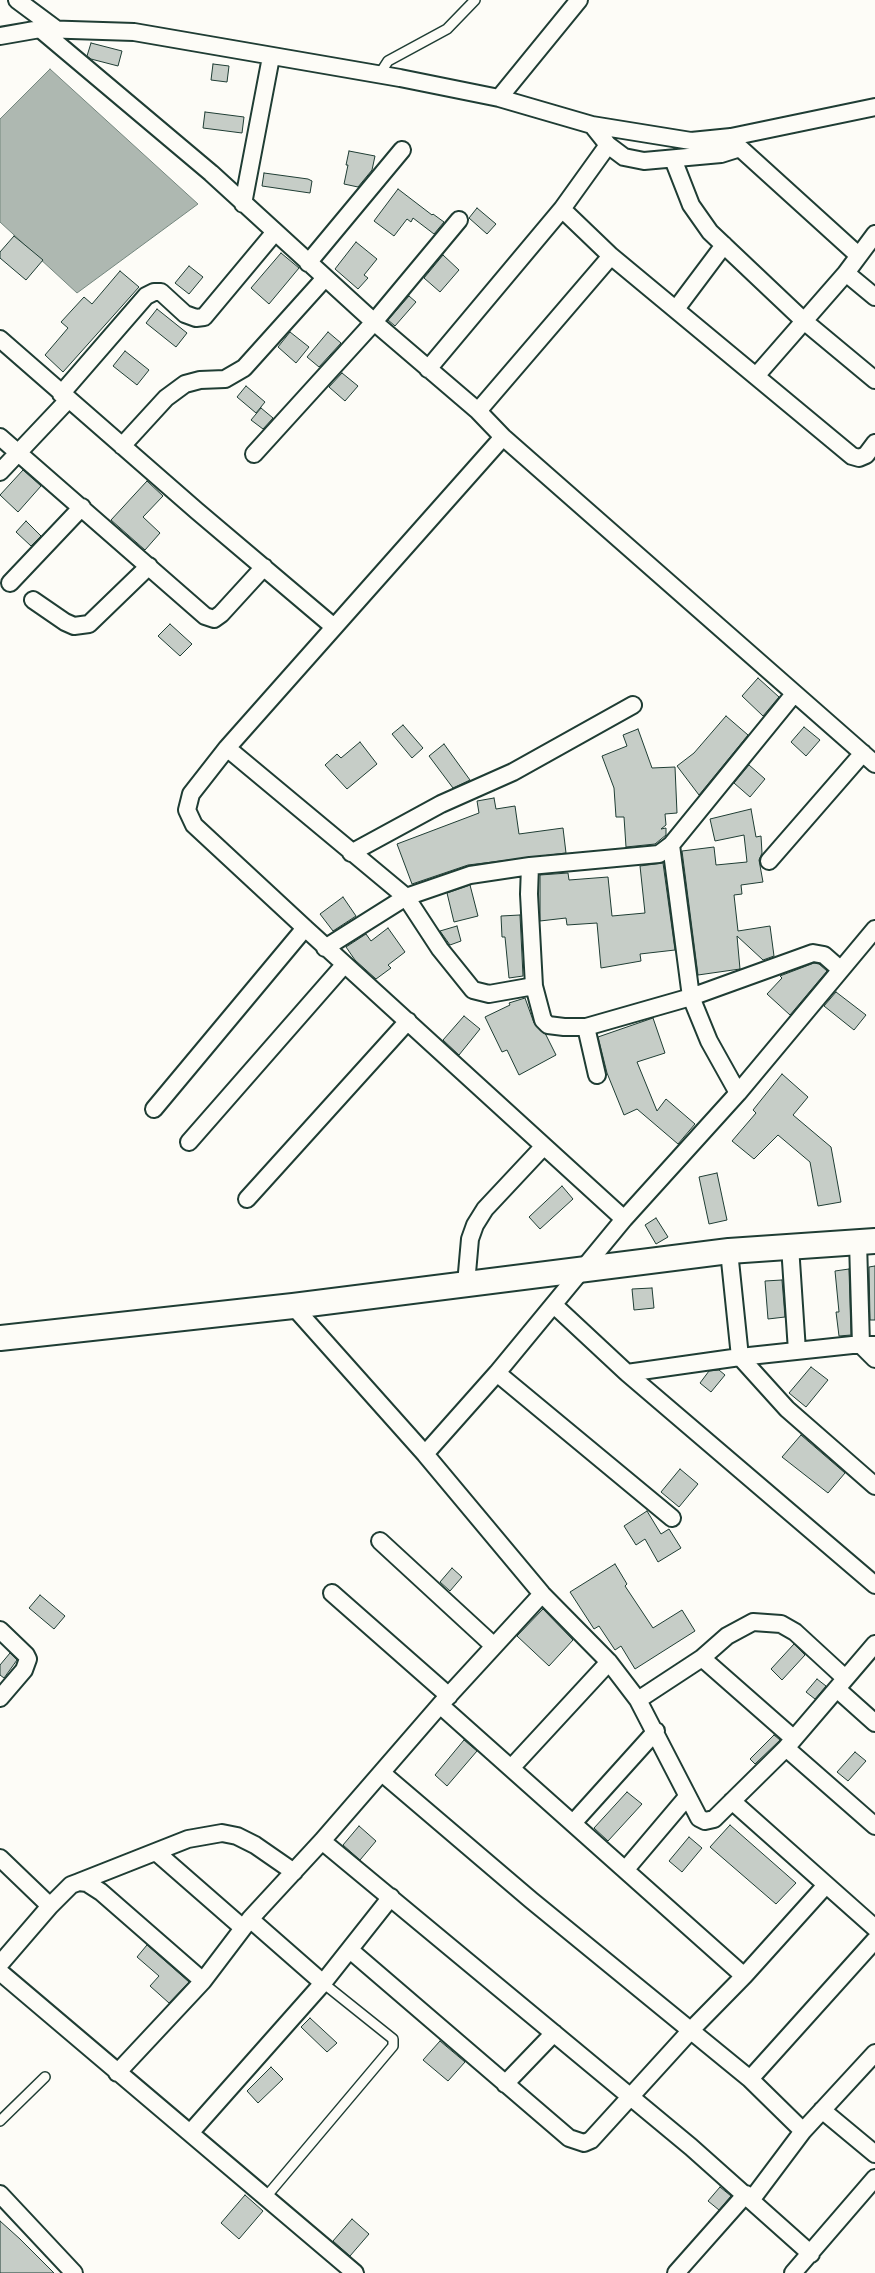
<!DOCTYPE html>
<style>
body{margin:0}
canvas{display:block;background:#fdfcf7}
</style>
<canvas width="875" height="2273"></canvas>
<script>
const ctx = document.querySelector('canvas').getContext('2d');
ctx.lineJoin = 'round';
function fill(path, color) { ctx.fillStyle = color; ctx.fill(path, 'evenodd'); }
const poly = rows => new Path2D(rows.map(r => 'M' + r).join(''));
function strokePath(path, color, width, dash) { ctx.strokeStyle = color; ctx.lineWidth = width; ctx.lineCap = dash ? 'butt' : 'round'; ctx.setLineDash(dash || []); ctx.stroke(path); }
const water = poly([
 [50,69,198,204,77,293,0,222,0,119,50,69]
]);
fill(water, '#aeb8b1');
strokePath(water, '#75877f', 1);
const building = poly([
 [91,43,122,51,118,66,91,59,87,56,91,43],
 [213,64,229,66,227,82,211,80,213,64],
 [205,112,244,117,242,133,203,128,205,112],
 [349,151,375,156,372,170,358,187,344,184,348,165,346,165,349,151],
 [264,173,308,179,312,181,310,193,262,186,264,173],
 [398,189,432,215,433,214,444,222,434,234,413,218,411,222,407,219,394,236,374,221,398,189],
 [477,208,496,224,487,234,469,218,477,208],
 [14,236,43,260,26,280,0,258,0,252,14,236],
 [356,242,377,259,364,275,368,278,358,289,335,269,356,242],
 [281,253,299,268,269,304,251,288,281,253],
 [443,255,459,270,440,292,424,278,443,255],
 [189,266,203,277,189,294,175,283,189,266],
 [120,271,139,287,63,372,45,355,68,328,61,322,84,297,92,304,120,271],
 [409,296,416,302,395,326,388,320,409,296],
 [157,309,187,333,176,347,146,323,157,309],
 [290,332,309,347,296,363,278,347,290,332],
 [328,332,341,343,319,367,307,357,328,332],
 [125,351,149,370,137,385,113,366,125,351],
 [342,373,358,386,345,401,329,387,342,373],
 [246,386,265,402,256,413,237,397,246,386],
 [261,408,273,418,263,429,251,420,261,408],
 [23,470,41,486,18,512,0,495,23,470],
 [147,481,163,496,143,517,160,533,145,550,111,520,147,481],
 [26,521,41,536,31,546,16,532,26,521],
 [170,624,192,644,180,656,158,636,170,624],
 [758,678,779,697,763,716,742,696,758,678],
 [726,716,748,735,699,795,677,766,694,753,726,716],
 [403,725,423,748,412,758,392,734,403,725],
 [804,727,820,740,806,756,791,742,804,727],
 [638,729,652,768,675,767,677,813,665,814,666,825,661,829,666,828,666,835,655,844,626,847,624,817,616,817,614,788,602,756,627,746,623,735,638,729],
 [360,742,377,764,347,789,325,765,337,754,341,758,360,742],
 [444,744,470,780,453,788,429,756,444,744],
 [749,765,765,779,750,797,734,783,749,765],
 [494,798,496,809,515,806,519,834,563,828,566,853,468,865,412,884,397,844,479,813,477,801,494,798],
 [751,809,756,837,761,836,762,853,759,860,763,882,741,885,742,894,734,895,738,931,770,926,774,956,763,960,737,936,740,969,698,975,682,851,714,847,716,865,747,862,744,835,715,841,710,819,751,809],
 [663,863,675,950,640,954,641,961,601,968,597,923,567,925,566,918,540,921,540,875,568,873,569,880,608,877,612,916,645,913,640,866,663,863],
 [470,885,478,916,454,922,447,893,470,885],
 [343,897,356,916,333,931,320,914,343,897],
 [520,915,523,976,509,978,505,937,502,937,501,916,520,915],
 [457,926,461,941,450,945,440,931,457,926],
 [388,928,405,952,388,965,391,968,376,979,355,960,346,947,366,934,371,941,388,928],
 [814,963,819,964,827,971,790,1015,767,994,782,978,780,976,814,963],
 [836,992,866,1015,854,1030,824,1006,836,992],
 [525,998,534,1023,546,1035,556,1055,519,1075,507,1050,502,1052,485,1017,510,1005,509,1003,525,998],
 [464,1016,480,1029,459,1055,443,1040,464,1016],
 [653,1018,665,1053,637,1062,657,1111,666,1099,695,1124,678,1144,637,1109,624,1115,607,1073,598,1037,653,1018],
 [782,1074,808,1097,793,1115,831,1147,841,1202,818,1206,810,1162,778,1135,754,1159,732,1141,756,1113,753,1110,782,1074],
 [717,1173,727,1220,709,1224,699,1177,717,1173],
 [562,1186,573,1199,540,1229,529,1217,562,1186],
 [656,1218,668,1237,656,1244,645,1225,656,1218],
 [875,1266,875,1320,870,1320,869,1267,875,1266],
 [849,1269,851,1335,839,1336,836,1312,839,1312,835,1271,849,1269],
 [782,1280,785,1317,768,1319,765,1281,782,1280],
 [652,1288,654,1308,634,1310,632,1289,652,1288],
 [811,1367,828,1380,806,1407,789,1393,811,1367],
 [719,1370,725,1375,711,1392,700,1383,709,1371,719,1370],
 [801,1435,845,1473,828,1493,782,1457,801,1435],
 [680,1469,698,1484,679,1507,661,1492,680,1469],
 [647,1511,661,1534,669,1529,681,1548,658,1562,645,1539,636,1545,624,1526,647,1511],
 [615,1564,627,1584,625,1586,653,1628,682,1610,695,1631,635,1669,621,1646,615,1650,599,1626,594,1629,570,1592,615,1564],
 [452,1568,462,1577,450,1591,440,1582,452,1568],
 [40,1595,65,1616,54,1629,29,1608,40,1595],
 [543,1609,573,1640,549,1666,517,1636,543,1609],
 [794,1644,805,1655,782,1680,771,1669,794,1644],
 [10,1653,17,1660,4,1678,0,1675,0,1665,10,1653],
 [817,1679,826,1686,815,1699,806,1692,817,1679],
 [774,1735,780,1740,755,1764,750,1759,774,1735],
 [464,1740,477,1751,447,1786,435,1775,464,1740],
 [855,1752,866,1761,848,1781,837,1772,855,1752],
 [627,1792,642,1804,608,1841,594,1828,627,1792],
 [730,1825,796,1883,776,1904,710,1847,730,1825],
 [359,1826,376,1841,360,1860,343,1845,359,1826],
 [689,1837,702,1848,682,1872,669,1861,689,1837],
 [147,1945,189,1982,169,2003,150,1986,159,1976,137,1957,147,1945],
 [310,2018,337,2043,327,2052,301,2027,310,2018],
 [440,2041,465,2062,448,2081,423,2060,440,2041],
 [271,2067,283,2079,258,2103,247,2091,271,2067],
 [720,2187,731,2196,719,2210,708,2201,720,2187],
 [245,2195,263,2211,239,2239,221,2223,245,2195],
 [352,2219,369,2234,350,2256,333,2241,352,2219],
 [0,2221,20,2239,54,2273,0,2273,0,2221]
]);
fill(building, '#c6cdc7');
strokePath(building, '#1f3d34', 1);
const lane = poly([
 [379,75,388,61,447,29,475,0],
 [0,2121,45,2077],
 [265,2198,393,2046,393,2039,323,1983]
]);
const street = poly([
 [17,0,56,29],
 [40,29,211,173,374,322,478,411,503,437,875,764],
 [0,36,40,29,134,32,400,78,499,98,592,125,691,141,731,137,875,107],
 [499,98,579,0],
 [731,137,740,148,858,255],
 [608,145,624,157,644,161,721,154,740,148],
 [673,159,691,205,710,232,804,321,875,380],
 [243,204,271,57],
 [562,209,611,256,852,456,859,458,866,455,875,443],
 [308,263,402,150],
 [846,273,875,297],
 [676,309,724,245],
 [0,339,197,511,334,627],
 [428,369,562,209,608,145,592,125],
 [756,376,846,273,875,234],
 [61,394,146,296,154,292,161,292,185,314,196,318,204,317,275,232],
 [478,411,611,256],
 [0,437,205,616,214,619,221,614,264,567],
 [503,437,227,748,191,794,187,810,194,825,305,928,624,1219],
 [122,446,166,398,185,384,200,380,225,379,244,368,325,278],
 [254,454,374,322,459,220],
 [0,472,68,400],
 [10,583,82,507],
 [33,600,65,622,74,626,89,624,149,566],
 [227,748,406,897,440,949,473,990,489,994,534,986],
 [671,845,691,997,813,953,824,955,840,969],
 [351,853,441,804,513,772,633,705],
 [769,861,863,753],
 [530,866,529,894,534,986,543,1020,548,1025,564,1027,586,1027,691,997,709,1041,738,1093],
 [325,948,406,897,470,875,530,866,659,854,671,845,794,694],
 [586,1027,597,1075],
 [154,1109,305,928],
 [189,1142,344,965],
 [247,1199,408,1021],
 [858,1242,861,1345,875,1359],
 [790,1246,797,1351],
 [729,1251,740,1357,787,1409,875,1486],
 [466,1284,470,1239,475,1225,485,1209,544,1146],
 [554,1305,627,1373,740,1357,852,1345,875,1345],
 [293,1306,425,1454,542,1594,609,1662,638,1700,699,1818,705,1821,714,1819,786,1748,875,1644],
 [497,1373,672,1518],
 [627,1373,875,1585],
 [425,1454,497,1373,624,1219,738,1093,875,929],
 [380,1541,494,1646],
 [332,1593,449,1696],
 [0,1630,26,1655,28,1659,24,1670,0,1698],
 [702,1658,793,1738],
 [837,1689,875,1723],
 [638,1700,702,1658,727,1636,753,1622,781,1624,795,1632,845,1678],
 [440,1705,744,1976],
 [786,1748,875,1826],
 [512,1767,609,1662],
 [382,1773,531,1900,750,2079,803,2131,875,2053],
 [732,1801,875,1928],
 [574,1822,656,1731],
 [322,1841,691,2147,811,2254],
 [156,1852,243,1928],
 [0,1858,50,1906],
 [626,1869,687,1797],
 [79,1882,188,1839,222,1833,237,1836,255,1845,294,1872],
 [250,1919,323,1983],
 [350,1950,569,2138,584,2143,591,2140,692,2029,744,1976,826,1885],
 [0,1964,50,1906,71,1885,79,1882,87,1883,101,1892,203,1981,250,1919,322,1841,440,1705,542,1594],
 [0,1972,355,2273],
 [117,2073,203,1981],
 [750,2079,875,1940],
 [505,2084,554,2033],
 [822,2110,875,2154],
 [190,2133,323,1983,391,1897],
 [0,2194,74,2273],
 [752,2199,803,2131],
 [676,2273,746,2194],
 [793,2273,875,2178]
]);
const secondary = poly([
 [0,1338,293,1306,729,1251,875,1241]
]);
strokePath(lane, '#1f3d34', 12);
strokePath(street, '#1f3d34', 20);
strokePath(secondary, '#1f3d34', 28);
strokePath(lane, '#fdfcf7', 9);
strokePath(street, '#fdfcf7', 16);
strokePath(secondary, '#fdfcf7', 24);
</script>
